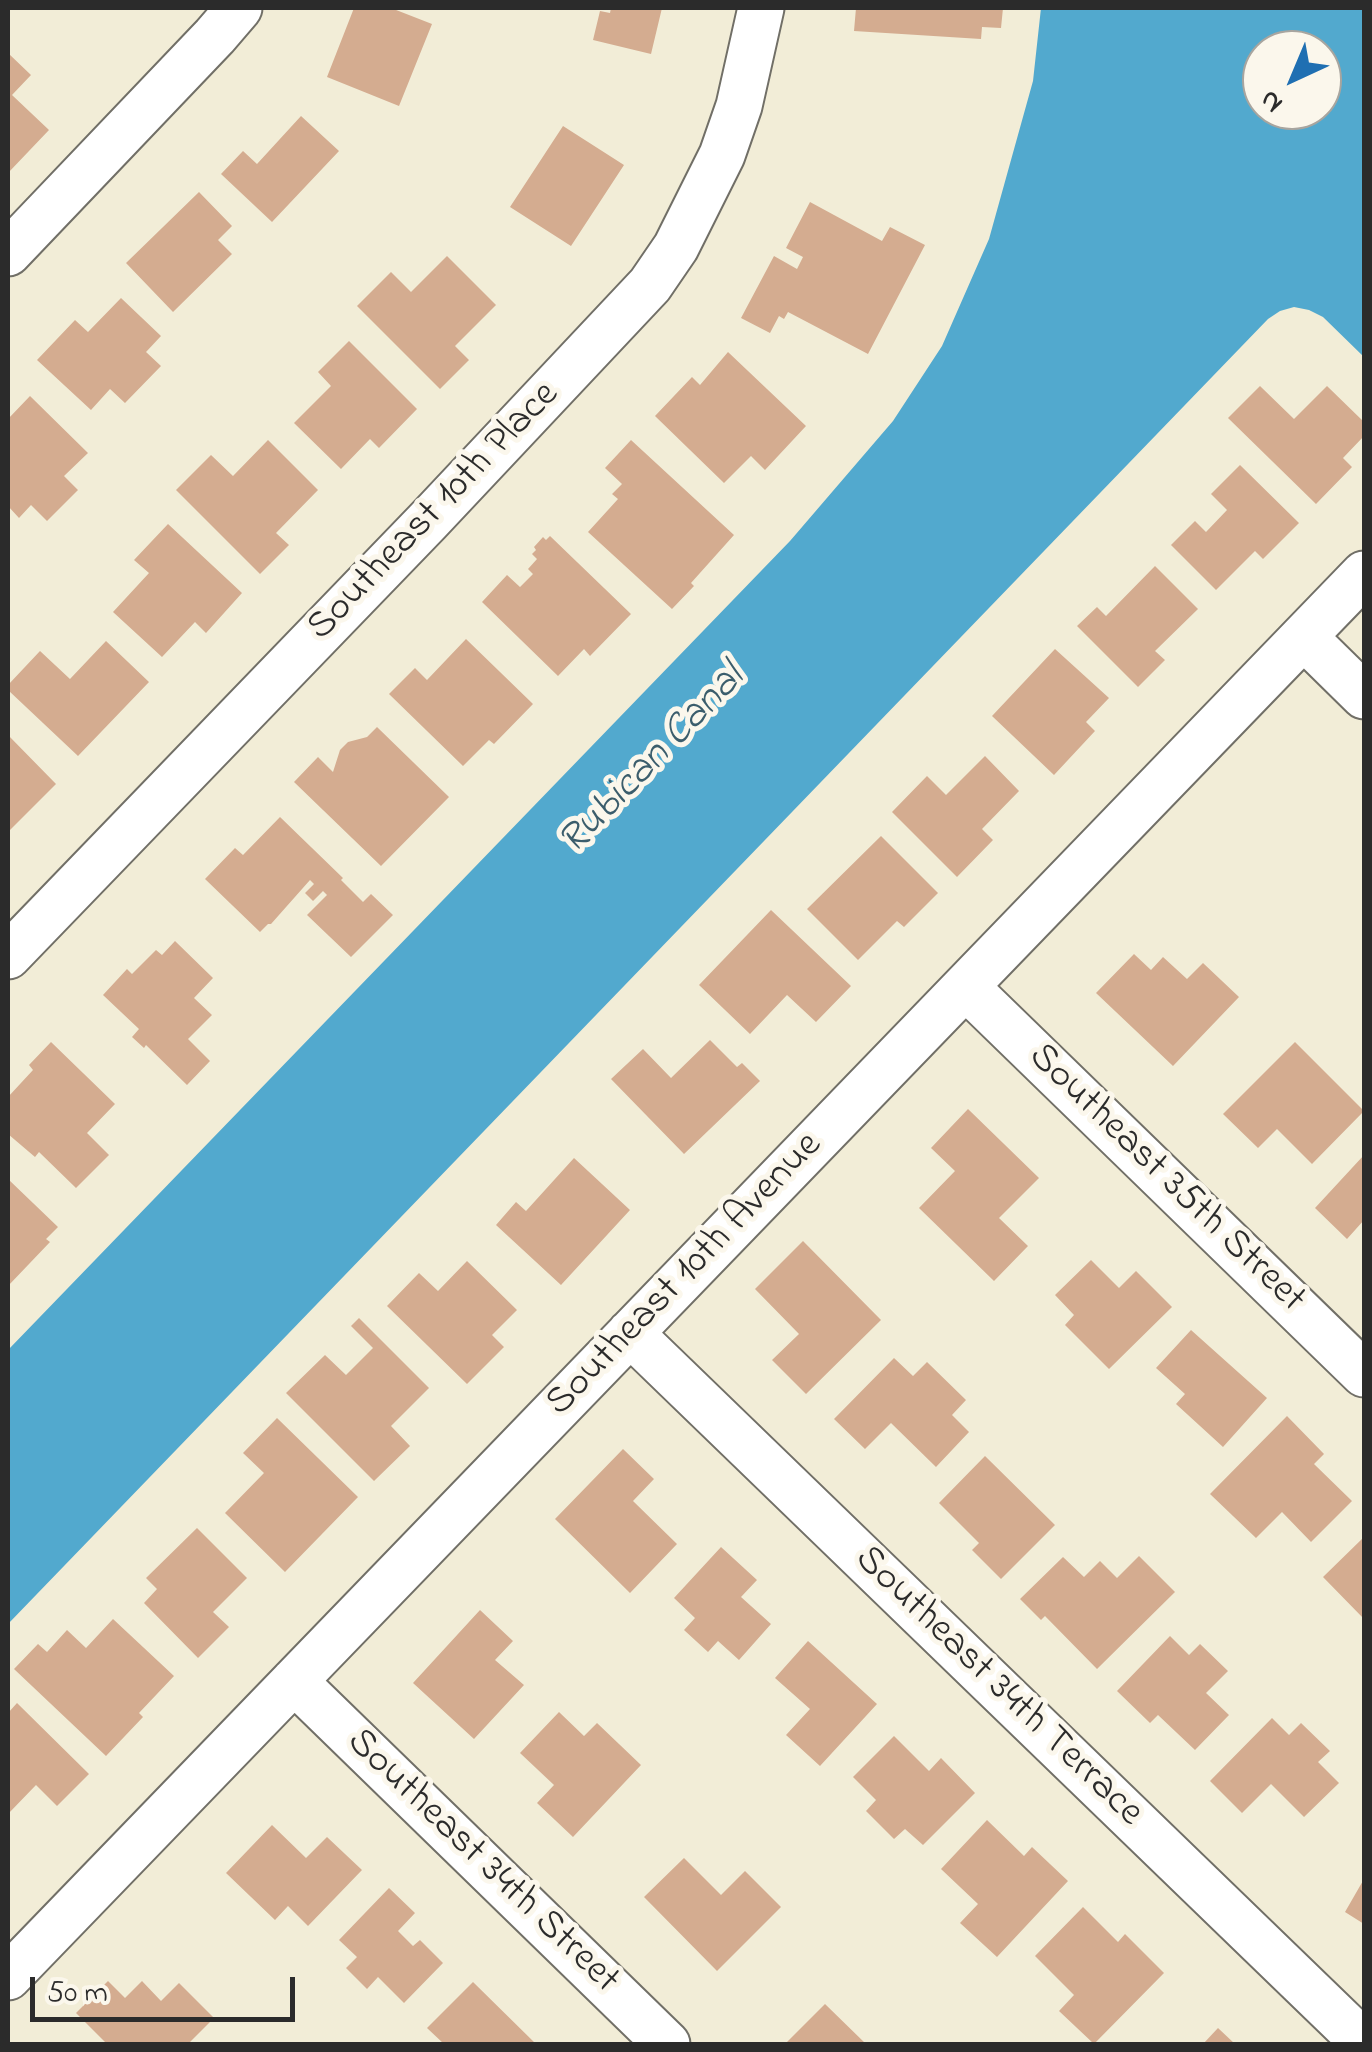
<!DOCTYPE html>
<style>
body{margin:0}
#map{position:relative;width:1372px;height:2052px;overflow:hidden;background:#f2edd7;font-family:"Indie Flower",sans-serif}
canvas{display:block}
.frame{position:absolute;inset:0;border:10px solid #2b2b2b;pointer-events:none}
.north{position:absolute;left:1242px;top:30px;width:100px;height:100px;box-sizing:border-box;background:#fbf7ec;border:2px solid #a8a59f;border-radius:50%;rotate:224deg;font-size:28px;font-weight:700;line-height:40px;text-align:center;color:#2b2b2b}
.north::after{content:'';display:block;margin:auto;width:35px;height:45px;background:#1f6fb2;clip-path:polygon(50% 0,100% 100%,50% 72%,0 100%)}
.scale{position:absolute;left:30px;top:1977px;width:265px;height:45px;box-sizing:border-box;border:5px solid #2b2b2b;border-top:0;padding-left:12px;font-size:30px;line-height:35px;white-space:nowrap;color:#2b2b2b;-webkit-text-stroke:8px #fbf7ec;paint-order:stroke}
</style>
<div id="map">
<canvas width="1372" height="2052"></canvas>
<div class="frame"></div>
<div class="north">N</div>
<div class="scale">50 m</div>
</div>
<script>
const ctx = document.querySelector('canvas').getContext('2d');
ctx.lineJoin = 'round';
function fill(path, color) { ctx.fillStyle = color; ctx.fill(path, 'evenodd'); }
const poly = rows => new Path2D(rows.map(r => 'M' + r).join(''));
function strokePath(path, color, width, dash) { ctx.strokeStyle = color; ctx.lineWidth = width; ctx.lineCap = dash ? 'butt' : 'round'; ctx.setLineDash(dash || []); ctx.stroke(path); }
function label(font, color, halo, rows, align = 'center') {
  ctx.font = font + ' "Indie Flower",sans-serif'; ctx.lineWidth = 10; ctx.setLineDash([]); ctx.textBaseline = 'middle'; ctx.strokeStyle = halo; ctx.fillStyle = color; for (const [text, x, y, turn = 0] of rows) {
    ctx.save(); ctx.translate(x, y); ctx.rotate((+turn || 0) * Math.PI / 180); ctx.textAlign = isNaN(turn) ? turn : align; if (halo) ctx.strokeText(text, 0, 0); ctx.fillText(text, 0, 0); ctx.restore();
  }
}
fill(poly([
 [1041,8,1364,8,1364,357,1323,317,1309,310,1294,307,1280,311,1268,319,8,1624,8,1350,790,541,893,421,942,346,989,239,1033,81],
 [1262,50,1322,50,1322,110,1262,110]
]), '#52a9ce');
fill(poly([
 [354,8,391,8,432,24,399,106,327,77],
 [611,8,662,8,651,54,593,40,600,11,610,13],
 [856,8,1003,8,1001,28,982,27,981,39,854,31],
 [8,53,31,75,12,95,49,130,8,173],
 [301,116,339,151,272,222,221,174,243,151,257,164],
 [563,126,624,165,571,246,510,207],
 [199,192,232,226,218,240,232,254,173,312,126,263],
 [810,202,882,241,890,227,925,245,868,354,788,312,784,319,779,316,770,333,741,318,774,256,797,269,803,257,786,248],
 [447,256,496,305,455,346,469,360,440,389,357,306,391,272,411,292],
 [121,298,161,336,146,352,161,366,125,403,110,389,91,410,37,360,75,320,88,332],
 [349,341,417,409,379,448,370,439,341,469,294,423,331,386,318,372],
 [728,352,806,426,765,470,751,456,724,483,655,416,692,377,700,385],
 [1260,386,1294,419,1327,386,1364,422,1364,436,1343,458,1352,467,1316,504,1228,418],
 [30,396,88,453,64,476,78,490,47,521,31,505,19,518,8,506,8,419],
 [268,440,318,490,276,533,289,545,260,574,176,490,211,455,233,476],
 [631,440,734,535,691,583,694,586,672,609,588,532,618,499,612,494,622,484,605,468],
 [1240,465,1299,523,1263,559,1255,551,1216,590,1171,545,1195,521,1206,532,1227,510,1211,494],
 [168,524,242,593,206,633,195,622,162,657,113,612,149,573,134,560],
 [550,536,631,614,590,656,584,649,558,676,482,602,507,575,520,587,533,574,528,569,537,559,532,554,536,550,534,547,543,537,546,540],
 [1155,566,1198,609,1155,651,1165,660,1138,687,1077,626,1097,607,1106,616],
 [466,639,533,704,494,744,489,740,463,766,389,694,415,668,427,680],
 [106,641,149,682,78,756,8,690,8,685,40,651,70,679],
 [1055,649,1109,698,1086,722,1095,731,1054,775,992,716],
 [377,727,449,797,381,866,294,782,318,757,333,772,340,750,348,742,367,737],
 [8,735,56,784,8,832],
 [985,756,1019,791,982,829,993,840,957,877,892,812,927,776,946,795],
 [280,817,343,878,341,880,363,902,371,894,393,915,351,957,307,915,327,895,323,891,313,901,305,893,314,884,310,880,271,924,268,924,260,932,205,879,235,848,243,855],
 [881,836,938,893,904,927,897,921,858,960,807,909],
 [771,910,851,986,816,1022,787,995,750,1034,699,985],
 [175,941,213,978,194,998,212,1015,188,1039,210,1061,187,1085,146,1045,144,1048,132,1037,139,1029,103,995,127,969,132,974,156,950,162,955],
 [1134,954,1151,970,1163,957,1187,979,1203,963,1239,997,1173,1066,1096,993],
 [710,1040,737,1067,742,1063,760,1081,684,1154,611,1079,643,1049,671,1078],
 [51,1042,115,1104,87,1133,109,1155,76,1188,39,1152,35,1157,8,1134,8,1097,33,1070,29,1065],
 [1295,1042,1364,1111,1312,1164,1277,1129,1258,1148,1223,1114],
 [968,1109,1039,1178,999,1218,1028,1246,994,1281,919,1208,955,1171,931,1148],
 [1364,1155,1364,1220,1347,1239,1315,1208],
 [574,1158,630,1210,561,1285,496,1225,516,1202,526,1211],
 [8,1179,58,1227,46,1239,50,1242,8,1286],
 [803,1241,881,1320,806,1394,772,1360,799,1334,755,1289],
 [1091,1260,1119,1288,1136,1271,1172,1307,1109,1369,1065,1325,1074,1315,1055,1295],
 [467,1261,517,1310,492,1335,504,1347,467,1384,387,1306,419,1273,438,1291],
 [359,1318,429,1388,391,1426,410,1446,374,1481,286,1393,325,1355,346,1375,373,1348,351,1326],
 [1191,1330,1267,1398,1223,1447,1176,1404,1185,1394,1156,1368],
 [894,1358,913,1376,927,1362,966,1400,952,1415,969,1432,936,1467,891,1423,865,1449,834,1419],
 [1287,1416,1324,1454,1314,1464,1352,1501,1311,1542,1282,1512,1256,1538,1210,1494],
 [277,1418,358,1497,285,1572,225,1513,264,1473,243,1453],
 [623,1449,654,1479,633,1501,677,1544,630,1593,555,1519],
 [985,1456,1055,1525,1001,1579,972,1550,979,1543,939,1503],
 [197,1528,247,1578,213,1612,229,1627,198,1658,144,1603,157,1589,146,1578],
 [1364,1537,1364,1619,1323,1577],
 [721,1547,757,1580,741,1597,771,1624,739,1660,718,1641,708,1652,684,1630,695,1618,674,1598],
 [1139,1556,1175,1592,1097,1669,1045,1616,1041,1620,1020,1599,1063,1557,1084,1577,1100,1561,1117,1578],
 [480,1610,513,1641,495,1660,524,1685,474,1739,413,1683],
 [113,1619,174,1676,139,1713,143,1717,106,1756,14,1669,38,1644,47,1652,67,1630,86,1648],
 [1170,1636,1189,1655,1200,1644,1228,1671,1206,1693,1229,1715,1195,1750,1158,1715,1150,1723,1117,1691],
 [808,1641,877,1704,820,1766,786,1735,810,1709,775,1678],
 [17,1703,89,1774,57,1806,36,1785,8,1814,8,1713],
 [559,1712,584,1736,597,1723,641,1765,573,1837,537,1803,554,1785,520,1753],
 [1272,1718,1289,1735,1301,1723,1330,1751,1318,1762,1339,1783,1304,1817,1271,1784,1242,1813,1210,1781],
 [894,1736,929,1771,941,1758,975,1793,923,1845,905,1829,894,1839,866,1811,876,1800,853,1777],
 [987,1820,1024,1856,1032,1847,1068,1881,997,1957,960,1923,978,1904,941,1869],
 [272,1825,306,1858,327,1837,362,1870,308,1926,288,1906,275,1920,226,1873],
 [684,1858,721,1895,745,1871,781,1907,717,1971,644,1897],
 [1364,1879,1364,1924,1345,1912],
 [389,1888,415,1913,398,1931,413,1946,420,1940,443,1963,404,2003,378,1977,367,1989,346,1968,357,1957,339,1940],
 [1083,1907,1118,1942,1125,1934,1164,1973,1094,2044,1059,2011,1074,1995,1035,1956],
 [108,1981,125,1998,142,1981,161,2001,179,1983,214,2018,188,2044,107,2044,76,2013],
 [473,1982,536,2044,444,2044,427,2028],
 [825,2004,866,2044,785,2044],
 [1218,2028,1235,2044,1203,2044]
]), '#d4ac90');
const minor = poly([
 [8,253,215,36,239,8],
 [1304,637,1364,696],
 [8,956,428,521,650,285,676,247,722,155,739,106,761,8],
 [966,987,1364,1374],
 [630,1333,1364,2043],
 [294,1681,667,2044],
 [8,1977,1364,574]
]);
strokePath(minor, '#716f67', 49);
strokePath(minor, '#fff', 45);
label('40px', '#2b2b2b', '#fbf7ec', [
 ["Southeast 10th Place",435,513,-46],
 ["Southeast 35th Street",1165,1180,44],
 ["Southeast 10th Avenue",686,1276,-46],
 ["Southeast 34th Terrace",997,1688,44],
 ["Southeast 34th Street",481,1863,44]
]);
label('italic 42px', '#3b5d6c', '#fbf7ec', [
 ["Rubican Canal",654,762,-46]
]);
</script>
